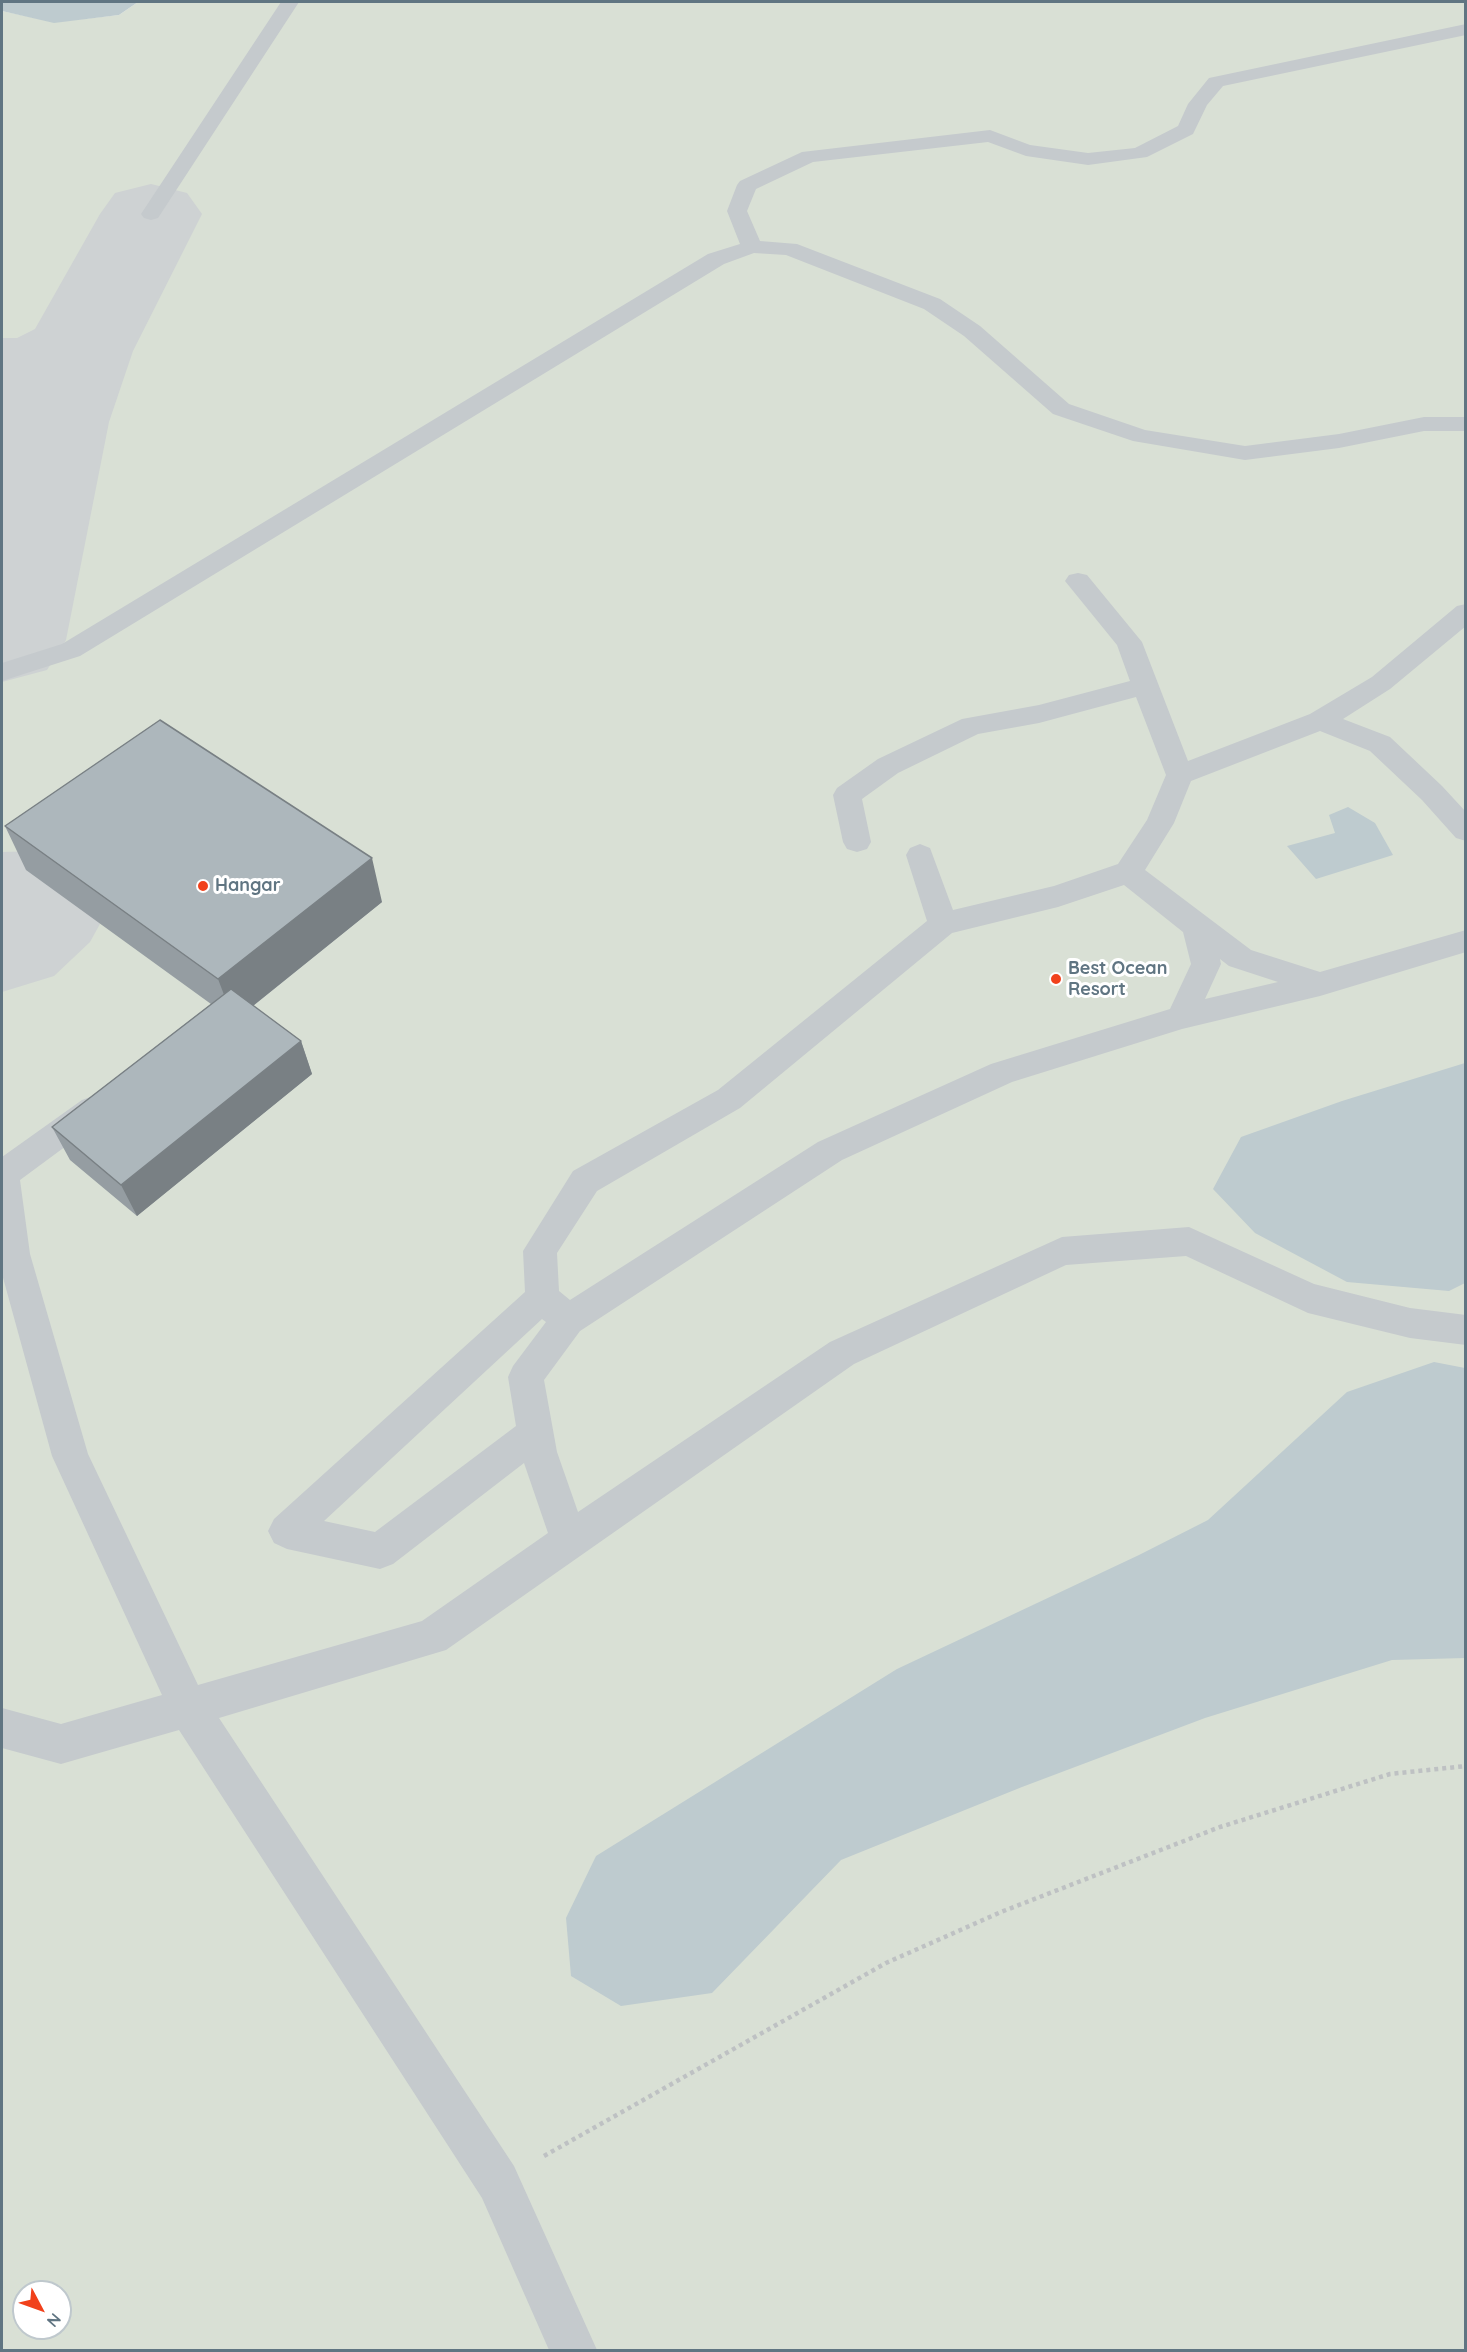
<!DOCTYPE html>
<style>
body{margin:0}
#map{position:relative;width:1467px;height:2352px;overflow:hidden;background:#f8f8f4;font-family:Quicksand,sans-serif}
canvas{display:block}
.frame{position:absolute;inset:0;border:3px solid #607582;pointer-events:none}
.north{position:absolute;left:12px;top:2280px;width:60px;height:60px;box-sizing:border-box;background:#fff;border:2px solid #bfc8cd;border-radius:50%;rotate:131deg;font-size:16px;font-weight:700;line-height:24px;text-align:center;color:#607582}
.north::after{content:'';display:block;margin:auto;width:21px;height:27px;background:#f1411b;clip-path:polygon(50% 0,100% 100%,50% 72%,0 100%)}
</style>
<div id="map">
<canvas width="1467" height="2352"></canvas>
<div class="frame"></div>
<div class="north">N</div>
</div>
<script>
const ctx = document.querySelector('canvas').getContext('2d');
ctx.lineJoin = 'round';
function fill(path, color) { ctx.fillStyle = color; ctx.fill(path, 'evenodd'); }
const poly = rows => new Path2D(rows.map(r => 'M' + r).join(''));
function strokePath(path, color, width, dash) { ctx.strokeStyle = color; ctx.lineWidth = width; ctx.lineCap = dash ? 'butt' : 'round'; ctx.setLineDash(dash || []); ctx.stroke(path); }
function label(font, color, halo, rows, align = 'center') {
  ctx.font = font + ' Quicksand,sans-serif'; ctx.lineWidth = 6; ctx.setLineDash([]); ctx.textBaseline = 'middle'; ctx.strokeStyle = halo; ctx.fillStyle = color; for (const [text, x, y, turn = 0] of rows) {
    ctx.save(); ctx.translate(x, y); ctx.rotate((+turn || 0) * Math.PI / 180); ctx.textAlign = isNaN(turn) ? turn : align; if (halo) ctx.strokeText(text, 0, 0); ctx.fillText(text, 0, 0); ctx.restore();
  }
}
fill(poly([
 [138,2,1465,2,1465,2350,2,2350,2,11,54,22,119,15],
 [24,2292,60,2292,60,2328,24,2328]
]), '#d9e0d5');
fill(poly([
 [2,2,138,2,119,15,54,23,2,11],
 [1348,807,1375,823,1393,855,1316,879,1287,846,1335,833,1329,815],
 [1465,1063,1465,1283,1449,1291,1347,1282,1255,1233,1213,1189,1241,1137,1342,1101],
 [1434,1362,1465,1368,1465,1658,1392,1660,1205,1718,1022,1787,841,1860,712,1993,621,2006,571,1976,566,1918,596,1856,897,1669,1139,1555,1208,1520,1347,1392]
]), '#becbcf');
fill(poly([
 [151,184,187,193,202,214,133,351,109,422,66,640,47,670,2,682,2,338,17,338,35,329,100,214,115,193,151,184],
 [39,851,90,866,111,904,90,942,54,976,2,992,2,852,39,851]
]), '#ced2d3');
strokePath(poly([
 [544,2156,886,1963,1001,1912,1220,1827,1390,1774,1466,1766]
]), '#bec1c3', 4.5, [4, 4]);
fill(poly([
 [281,2,299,2,158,218,151,220,144,218,141,214,281,2],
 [1466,24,1466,35,1223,86,1207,105,1193,134,1147,157,1088,165,1026,156,988,142,813,162,756,189,747,211,760,241,797,244,940,299,980,326,1069,404,1145,430,1245,446,1339,434,1424,417,1466,417,1466,431,1424,431,1339,448,1245,460,1133,441,1053,414,964,336,924,309,786,255,754,253,724,264,80,656,2,681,2,663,62,644,708,254,740,244,727,211,737,185,740,181,802,152,990,130,1030,145,1088,153,1135,148,1178,126,1188,104,1209,78,1466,24],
 [1078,573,1087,575,1142,642,1188,761,1310,714,1372,677,1457,606,1466,604,1466,626,1390,689,1343,719,1390,737,1442,786,1466,812,1466,841,1456,838,1422,800,1370,751,1320,731,1191,781,1174,823,1145,870,1251,950,1320,972,1466,930,1466,952,1320,996,1182,1029,1012,1082,842,1160,580,1331,544,1380,557,1452,578,1512,830,1342,1062,1237,1189,1227,1314,1284,1410,1308,1466,1315,1466,1345,1410,1338,1308,1313,1186,1256,1066,1265,854,1364,446,1650,219,1718,514,2166,597,2350,549,2350,482,2198,179,1730,61,1764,2,1748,2,1708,61,1724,162,1695,52,1456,2,1274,2,1157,82,1100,93,1096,104,1100,109,1109,104,1118,20,1180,30,1254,88,1454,198,1685,422,1621,548,1533,524,1463,393,1564,380,1569,287,1549,274,1543,268,1531,274,1519,525,1292,523,1251,573,1171,718,1090,927,921,906,855,910,848,920,844,930,848,953,910,1054,886,1118,864,1147,820,1166,775,1136,697,1039,723,978,734,898,773,862,799,871,842,867,849,857,852,847,849,843,842,833,795,837,788,878,759,962,719,1039,705,1130,681,1117,645,1065,581,1069,575,1078,573],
 [1124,885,1183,932,1191,964,1170,1009,991,1064,818,1142,570,1300,559,1291,557,1253,597,1191,740,1108,952,933,1058,907,1124,885],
 [1220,959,1229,966,1278,982,1205,999,1221,964,1220,959],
 [542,1319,546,1322,513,1366,508,1377,516,1426,375,1532,324,1521,542,1319]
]), '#c5cacd');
fill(poly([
 [5,826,382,902,253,1006,301,1041,312,1074,137,1216,70,1160,52,1127,211,1004,26,870]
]), '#959da2');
fill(poly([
 [372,858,382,902,234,1021,218,979],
 [301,1041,312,1074,137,1216,121,1185]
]), '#798084');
const building = poly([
 [160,720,372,858,218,979,5,826,160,720],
 [231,989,301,1041,121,1185,52,1127,231,989]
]);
fill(building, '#adb7bc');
strokePath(building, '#798084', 1.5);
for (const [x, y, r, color] of [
 [203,886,6,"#f1411b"],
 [1056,979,6,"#f1411b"]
]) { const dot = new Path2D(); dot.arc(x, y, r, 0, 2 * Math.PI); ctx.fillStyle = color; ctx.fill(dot); strokePath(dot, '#fff', 2); }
label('bold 18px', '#607582', '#fff', [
 ["Hangar",215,886],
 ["Best Ocean",1068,969],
 ["Resort",1068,990]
], 'left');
</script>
